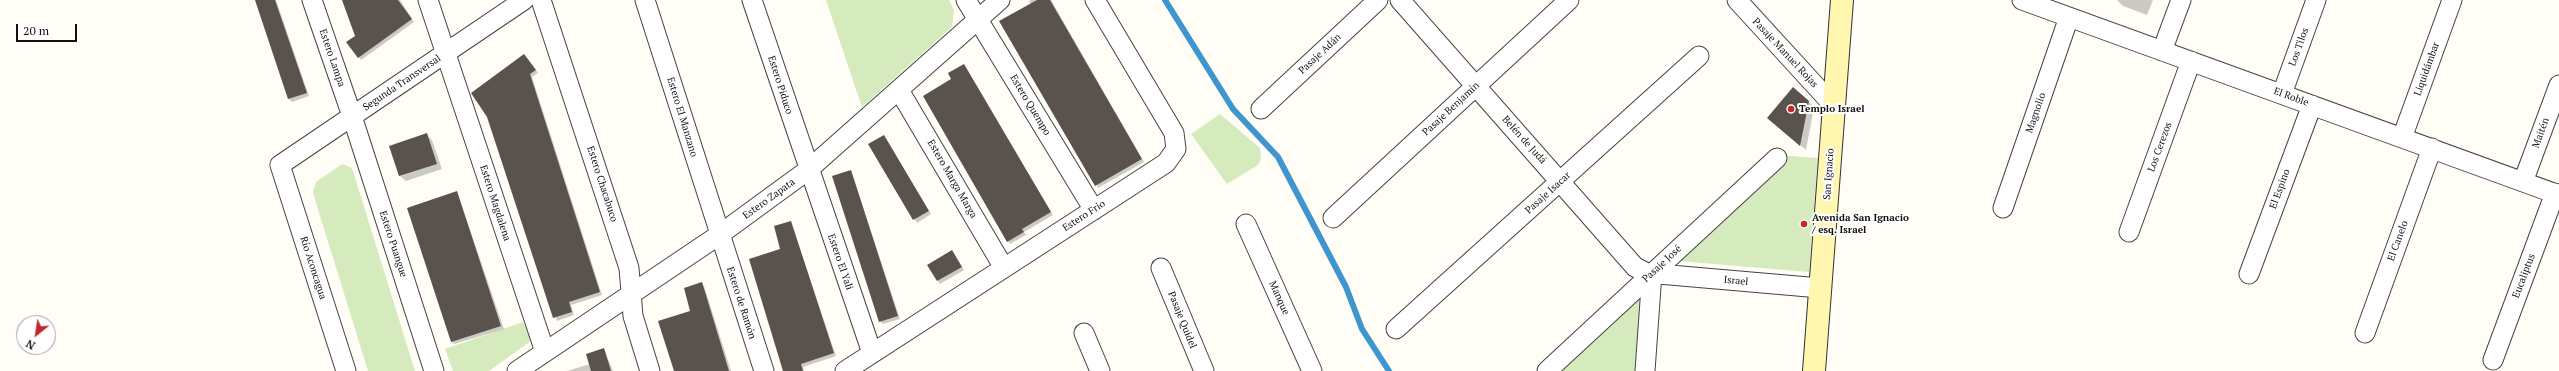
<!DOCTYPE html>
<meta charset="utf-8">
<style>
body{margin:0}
#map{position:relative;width:2559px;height:371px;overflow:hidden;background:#fffdf5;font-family:"PT Serif",serif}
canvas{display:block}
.north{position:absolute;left:16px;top:315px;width:40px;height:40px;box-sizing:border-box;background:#fff;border:1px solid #a0a0a0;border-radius:50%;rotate:210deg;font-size:11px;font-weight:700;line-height:16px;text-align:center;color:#111}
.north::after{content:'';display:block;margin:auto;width:14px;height:18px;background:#c4262e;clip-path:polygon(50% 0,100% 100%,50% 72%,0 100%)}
.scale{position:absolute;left:16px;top:24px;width:61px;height:18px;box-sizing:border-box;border:2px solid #111;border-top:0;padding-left:5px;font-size:12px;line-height:14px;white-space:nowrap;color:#111;-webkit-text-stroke:3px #fff;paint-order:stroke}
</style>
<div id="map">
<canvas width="2559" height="371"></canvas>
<div class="north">N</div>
<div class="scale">20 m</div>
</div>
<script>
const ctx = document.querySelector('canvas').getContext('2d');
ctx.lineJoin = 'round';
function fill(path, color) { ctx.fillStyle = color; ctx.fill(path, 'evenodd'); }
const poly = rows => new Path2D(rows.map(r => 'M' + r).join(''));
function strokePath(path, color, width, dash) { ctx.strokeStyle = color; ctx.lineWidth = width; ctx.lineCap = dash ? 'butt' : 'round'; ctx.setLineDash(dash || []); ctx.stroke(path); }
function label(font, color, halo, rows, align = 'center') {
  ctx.font = font + ' "PT Serif",serif'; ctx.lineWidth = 4; ctx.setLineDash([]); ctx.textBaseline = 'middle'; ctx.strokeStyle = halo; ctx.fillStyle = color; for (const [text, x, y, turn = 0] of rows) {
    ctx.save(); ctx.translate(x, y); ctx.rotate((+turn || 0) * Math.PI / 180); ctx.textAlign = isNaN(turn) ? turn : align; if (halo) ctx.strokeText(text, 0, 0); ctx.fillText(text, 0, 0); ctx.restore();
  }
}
fill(poly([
 [826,0,949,0,954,10,952,27,862,107],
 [1220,114,1260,148,1261,159,1258,165,1227,184,1191,134],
 [1777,155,1818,158,1809,272,1679,261],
 [342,164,352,168,415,371,368,371,313,193,316,182],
 [1649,290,1642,371,1556,371],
 [523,322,532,340,489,371,453,371,445,349]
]), '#d5ebbd');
fill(poly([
 [256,0,276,0,309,96,292,102,289,99],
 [343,0,400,0,414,22,361,60,359,57,356,36],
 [1031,0,1051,0,1144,162,1098,188,1029,1],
 [2117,0,2153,0,2147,15,2123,6],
 [527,58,538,73,532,77,602,295,571,305,574,315,557,321,488,117],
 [964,65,1053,215,1024,232,1026,235,1010,244,1008,241],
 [1808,101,1814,107,1806,150,1774,123],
 [426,134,432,140,442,169,406,181,400,176],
 [884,136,931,214,917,223,870,144],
 [851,171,900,319,883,324,880,321],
 [457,192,504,329,454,344,452,342],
 [791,222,836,356,803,367,804,371,784,371,782,250],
 [954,254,964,270,940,284,928,265],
 [702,284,704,286,731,371,675,371],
 [604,349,613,371,567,371,590,364]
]), '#0003');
strokePath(poly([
 [1165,0,1233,109,1278,157,1346,287,1362,329,1389,371]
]), '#3f96cf', 6);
fill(poly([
 [255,0,275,0,307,93,288,99],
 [342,0,398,0,412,19,358,58,346,42,355,36],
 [1037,0,1050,0,1142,159,1095,186,999,21],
 [524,54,536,70,530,74,600,292,569,302,572,312,553,318,487,117,471,93],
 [964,64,1051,212,1022,229,1024,232,1007,242,923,96,951,79,948,73],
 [1793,87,1809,101,1800,146,1767,118],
 [427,133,437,164,399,176,389,146],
 [884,135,929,211,913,220,868,144],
 [851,170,898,316,879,322,832,176],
 [457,191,501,326,451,342,407,208],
 [791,221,834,353,801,364,803,371,783,371,749,259,780,249,774,226],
 [952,250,962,267,937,281,927,265],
 [702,282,729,371,674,371,658,321,690,311,684,288],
 [604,348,611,371,591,371,586,354]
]), '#5a524d');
const street = poly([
 [312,0,352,116,434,371],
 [428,0,545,352],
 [541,0,629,268,633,316,650,371],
 [645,0,764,371],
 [752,0,872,353],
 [966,0,1094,210],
 [1400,0,1635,267,1647,273,1820,288],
 [1737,0,1834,106],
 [2022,0,2559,195],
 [2162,51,2181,0],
 [899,90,1004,268],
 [2282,94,2316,0],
 [1261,109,1378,0],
 [2402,138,2452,0],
 [2523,182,2559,85],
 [2003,208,2069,17],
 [1333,218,1569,0],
 [1246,224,1312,371],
 [2129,232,2191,61],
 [1161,268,1204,371],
 [2249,274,2312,105],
 [1396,329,1699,56],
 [1084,333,1100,371],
 [2365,333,2432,148],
 [2493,360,2555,193],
 [346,371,280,165,524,0],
 [517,371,719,235,808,170,1000,0],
 [845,371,1166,163,1176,149,1174,133,1095,0],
 [1547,371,1777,158],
 [1645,371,1652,273]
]);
const secondary = poly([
 [1814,371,1842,0]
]);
strokePath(street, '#444', 21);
strokePath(secondary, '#333', 24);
strokePath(street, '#fff', 19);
strokePath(secondary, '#fff6b0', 22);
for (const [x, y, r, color] of [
 [1791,109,4,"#c4262e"],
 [1804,224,4,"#c4262e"]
]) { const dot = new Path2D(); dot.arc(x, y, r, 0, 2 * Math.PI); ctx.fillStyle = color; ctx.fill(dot); strokePath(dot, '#fff', 1.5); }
label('10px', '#111', '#fff', [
 ["Los Tilos",2299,47,-70],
 ["Pasaje Manuel Rojas",1785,53,47],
 ["Pasaje Adán",1320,54,-43],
 ["Estero Lampa",332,58,71],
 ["Liquidámbar",2427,69,-70],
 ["Segunda Transversal",402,83,-34],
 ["Estero Piduco",780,85,72],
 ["El Roble",2291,97,20],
 ["Estero Quempo",1030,105,59],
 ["Pasaje Benjamín",1451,109,-43],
 ["Magnolio",2036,113,-71],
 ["Estero El Manzano",682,117,73],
 ["Maitén",2541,133,-70],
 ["Belén de Judá",1524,140,48],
 ["Los Cerezos",2160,147,-70],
 ["San Ignacio",1829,174,-86],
 ["Estero Marga Marga",952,179,60],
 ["Estero Chacabuco",602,184,72],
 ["El Espino",2280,189,-70],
 ["Pasaje Isacar",1548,193,-42],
 ["Estero Zapata",769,199,-36],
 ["Estero Magdalena",495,203,72],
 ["Estero Frio",1084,216,-33],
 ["El Canelo",2398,241,-70],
 ["Estero Puangue",393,244,72],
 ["Estero El Yali",840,262,71],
 ["Pasaje José",1662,264,-43],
 ["Río Aconcagua",313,268,72],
 ["Eucaliptus",2524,276,-69],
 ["Israel",1736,281,5],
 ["Manque",1279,298,66],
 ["Estero de Ramón",741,303,72],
 ["Pasaje Quidel",1182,320,68]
]);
label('bold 10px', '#111', '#fff', [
 ["Templo Israel",1799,109],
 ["Avenida San Ignacio",1812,218],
 ["/ esq. Israel",1812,230]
], 'left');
</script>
